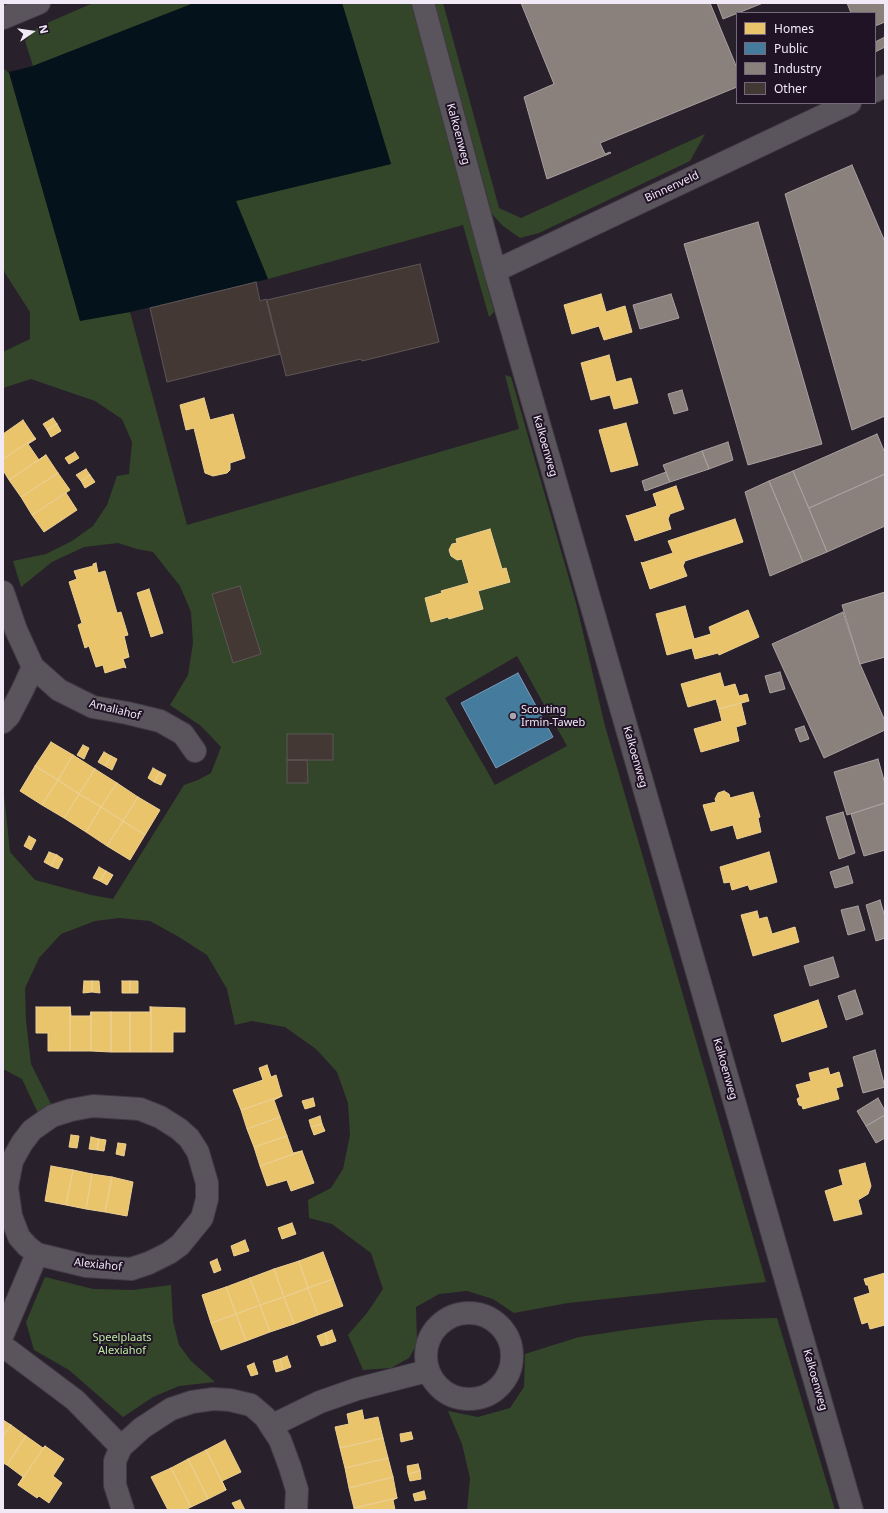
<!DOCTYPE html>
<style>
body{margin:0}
#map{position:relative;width:888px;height:1513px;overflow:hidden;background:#28212b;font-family:"Noto Sans",sans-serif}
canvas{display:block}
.frame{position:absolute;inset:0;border:4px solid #f2e9f7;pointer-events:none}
.legend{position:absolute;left:736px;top:12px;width:140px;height:92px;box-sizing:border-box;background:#201326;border:1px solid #74697a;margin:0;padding:5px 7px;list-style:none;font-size:12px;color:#f2e9f7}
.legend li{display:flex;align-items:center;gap:8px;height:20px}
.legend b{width:20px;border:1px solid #74697a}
.north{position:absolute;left:12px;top:12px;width:40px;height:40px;-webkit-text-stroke:3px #201326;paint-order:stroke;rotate:77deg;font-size:11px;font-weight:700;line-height:16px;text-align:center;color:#f2e9f7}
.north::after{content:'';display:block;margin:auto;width:14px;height:18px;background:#f2e9f7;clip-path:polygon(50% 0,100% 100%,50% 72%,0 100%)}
</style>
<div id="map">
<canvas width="888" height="1513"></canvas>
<div class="frame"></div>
<ul class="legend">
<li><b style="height:11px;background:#e9c46a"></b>Homes</li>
<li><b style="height:11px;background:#457b9d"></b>Public</li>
<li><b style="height:11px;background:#8a817c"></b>Industry</li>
<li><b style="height:11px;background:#433834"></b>Other</li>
</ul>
<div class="north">N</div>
</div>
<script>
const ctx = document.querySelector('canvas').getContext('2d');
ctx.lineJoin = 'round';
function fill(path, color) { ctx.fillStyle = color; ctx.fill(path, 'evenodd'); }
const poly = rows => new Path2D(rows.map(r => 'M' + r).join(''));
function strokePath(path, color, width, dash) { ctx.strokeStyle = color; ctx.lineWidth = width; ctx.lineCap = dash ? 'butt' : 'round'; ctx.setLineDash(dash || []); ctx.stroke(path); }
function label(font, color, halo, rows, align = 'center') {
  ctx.font = font + ' "Noto Sans",sans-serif'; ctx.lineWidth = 4; ctx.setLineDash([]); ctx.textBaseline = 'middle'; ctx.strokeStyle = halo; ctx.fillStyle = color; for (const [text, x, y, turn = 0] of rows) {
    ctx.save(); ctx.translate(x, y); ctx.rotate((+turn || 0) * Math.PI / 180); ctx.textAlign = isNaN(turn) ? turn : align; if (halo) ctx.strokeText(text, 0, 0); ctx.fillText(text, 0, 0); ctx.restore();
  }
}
fill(poly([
 [93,3,194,3,33,66,25,41,38,27],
 [342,3,411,3,494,312,489,317,463,225,268,279,235,201,391,164],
 [435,3,443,3,499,208,521,218,705,134,690,161,539,233,520,238,503,226,492,214],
 [3,68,9,73,80,320,130,312,187,525,519,429,505,375,511,377,576,603,605,726,766,1282,568,1303,514,1313,493,1299,467,1291,439,1294,416,1307,417,1344,409,1358,391,1368,363,1370,348,1335,367,1313,383,1289,371,1253,332,1224,309,1218,308,1200,331,1188,343,1169,350,1135,348,1103,337,1072,316,1049,285,1027,252,1021,235,1025,227,989,207,955,179,937,150,921,119,918,95,921,61,934,39,958,25,988,26,1021,31,1064,52,1106,38,1113,22,1079,3,1069,3,785,10,852,35,880,91,895,113,899,184,785,198,780,211,773,221,747,201,726,170,705,188,675,193,643,191,612,180,586,153,552,137,549,118,543,84,547,52,562,21,587,13,561,46,554,72,541,93,526,107,505,117,476,129,474,132,442,122,419,95,401,31,379,3,388,3,352,30,339,30,312,5,273,3,266],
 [517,656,567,746,495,785,445,698],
 [45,1277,93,1289,133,1290,171,1285,173,1321,179,1345,191,1361,215,1382,179,1386,153,1397,123,1417,69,1370,34,1350,26,1322],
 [777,1318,835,1510,467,1510,470,1478,462,1444,448,1411,478,1417,510,1408,524,1387,525,1354,579,1337,633,1329,707,1320]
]), '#344629');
fill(poly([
 [194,3,342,3,391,164,236,201,268,279,130,312,80,321,9,72,33,66]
]), '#04121b');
const homes = poly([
 [601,294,606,312,625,306,632,332,604,340,599,326,572,334,564,305,601,294],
 [609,355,616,382,631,378,638,403,614,409,610,395,591,400,581,363,609,355],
 [204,398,210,420,233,414,245,458,230,463,230,470,227,473,213,476,205,473,194,428,186,430,180,405,204,398],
 [53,418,57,424,47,430,43,424,53,418],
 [23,420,35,438,3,459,3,434,23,420],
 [626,423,638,465,611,472,599,430,626,423],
 [57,424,61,431,51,437,47,430,57,424],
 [35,438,36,439,28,444,39,460,46,455,9,480,3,470,3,459,35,438],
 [75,452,79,458,69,464,65,458,75,452],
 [46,455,58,473,21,497,9,480,46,455],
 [86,469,90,475,81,481,76,475,86,469],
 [58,473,70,490,32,515,21,497,58,473],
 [90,475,95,482,85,488,81,481,90,475],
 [676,486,684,509,670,514,668,519,671,529,635,541,626,515,627,516,657,506,653,494,676,486],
 [66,493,77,510,44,532,32,515,66,493],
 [735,519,743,542,685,561,683,566,687,576,650,589,641,562,642,563,673,553,668,541,735,519],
 [490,529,502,569,506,568,510,582,478,591,483,609,449,619,448,617,431,622,425,598,442,593,441,591,469,583,462,559,457,560,451,556,449,550,452,544,457,543,456,539,490,529],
 [96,563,98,573,105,571,117,613,121,612,128,635,124,636,129,657,123,659,126,668,124,667,105,673,103,665,96,667,89,646,85,648,78,625,82,623,69,582,77,579,74,571,93,566,93,564,96,563],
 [149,589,163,633,151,637,137,593,149,589],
 [685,606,694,639,711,634,709,627,748,610,759,637,719,655,718,653,695,659,692,648,667,655,656,614,685,606],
 [720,673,724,687,735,684,739,696,747,694,749,701,719,709,716,699,688,707,681,684,720,673],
 [741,703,746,724,736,727,739,741,701,752,694,729,722,721,719,709,741,703],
 [51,742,73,755,58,780,35,766,51,742],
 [83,745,89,748,84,759,77,755,83,745],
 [104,752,111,756,105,766,98,762,104,752],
 [73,755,95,769,79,794,58,780,73,755],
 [111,756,117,759,112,770,105,766,111,756],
 [35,766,58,780,42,805,20,791,35,766],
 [153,768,160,772,154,782,148,778,153,768],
 [95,769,117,783,101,807,79,794,95,769],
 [160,772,166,775,161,785,154,782,160,772],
 [58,780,79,794,64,818,42,805,58,780],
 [117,783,138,797,123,821,101,807,117,783],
 [724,791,729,794,730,798,753,792,760,817,758,818,761,832,737,839,733,825,711,831,703,805,716,802,715,799,718,793,724,791],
 [79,794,101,807,86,832,64,818,79,794],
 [138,797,160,810,145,835,123,821,138,797],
 [101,807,123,821,107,846,86,832,101,807],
 [123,821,145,835,130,860,107,846,123,821],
 [29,836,36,840,31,850,24,846,29,836],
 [49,852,57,855,51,866,44,862,49,852],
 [769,852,777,882,750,890,748,885,732,890,730,882,724,883,720,867,769,852],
 [57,855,63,859,58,869,51,866,57,855],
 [99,867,106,871,100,881,93,878,99,867],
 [106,871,113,875,107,885,100,881,106,871],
 [757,911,759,919,767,917,772,934,795,927,799,942,753,956,741,915,757,911],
 [84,981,92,981,92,992,83,993,84,981],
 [92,981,99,981,100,993,92,992,92,981],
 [122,981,130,981,130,993,122,993,122,981],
 [130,981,138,981,138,993,130,993,130,981],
 [818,1000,827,1027,782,1042,774,1015,818,1000],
 [36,1007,70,1007,70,1051,48,1051,48,1033,36,1033,36,1007],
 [70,1007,71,1016,90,1016,91,1012,91,1051,70,1051,70,1007],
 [150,1007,151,1007,151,1052,130,1052,130,1012,150,1012,150,1007],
 [151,1007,185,1008,185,1032,173,1032,173,1052,151,1052,151,1007],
 [91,1012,111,1012,111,1052,91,1051,91,1012],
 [111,1012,130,1012,130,1052,111,1052,111,1012],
 [267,1065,271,1077,276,1075,282,1096,241,1110,233,1090,263,1080,259,1068,267,1065],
 [828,1068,830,1075,839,1072,843,1086,836,1088,839,1099,803,1109,802,1106,799,1105,797,1099,800,1097,796,1085,811,1081,809,1073,828,1068],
 [282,1096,274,1100,280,1117,247,1129,241,1110,282,1096],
 [313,1098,315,1106,305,1109,302,1101,313,1098],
 [320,1116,322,1124,311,1127,309,1120,320,1116],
 [280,1117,287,1136,254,1147,247,1129,280,1117],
 [322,1124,325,1131,314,1135,311,1127,322,1124],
 [71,1135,79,1136,77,1148,69,1147,71,1135],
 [287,1136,293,1153,302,1151,260,1166,254,1147,287,1136],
 [91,1137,99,1139,97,1150,89,1149,91,1137],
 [99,1139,106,1140,104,1151,97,1150,99,1139],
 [118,1143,126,1144,124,1156,116,1154,118,1143],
 [302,1151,314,1183,291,1191,287,1180,267,1186,260,1166,302,1151],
 [865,1163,871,1186,868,1194,858,1200,862,1214,834,1221,825,1191,843,1185,839,1170,865,1163],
 [51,1166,73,1170,66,1205,45,1201,51,1166],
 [73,1170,92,1174,86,1209,66,1205,73,1170],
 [92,1174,112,1177,105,1212,86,1209,92,1174],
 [112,1177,133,1182,127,1216,105,1212,112,1177],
 [292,1223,296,1234,282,1239,278,1228,292,1223],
 [245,1240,249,1251,234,1256,231,1246,245,1240],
 [323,1252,333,1279,308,1288,299,1261,323,1252],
 [217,1259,221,1270,214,1273,210,1262,217,1259],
 [299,1261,308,1288,284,1297,274,1269,299,1261],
 [274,1269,284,1297,260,1305,250,1278,274,1269],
 [885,1273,885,1325,870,1329,868,1322,862,1324,854,1298,870,1293,868,1285,866,1285,864,1279,885,1273],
 [250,1278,260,1305,236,1314,226,1287,250,1278],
 [333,1279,343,1306,318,1315,308,1288,333,1279],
 [226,1287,236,1314,211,1323,202,1295,226,1287],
 [308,1288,318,1315,294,1324,284,1297,308,1288],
 [284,1297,294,1324,270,1332,260,1305,284,1297],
 [260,1305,270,1332,246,1341,236,1314,260,1305],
 [236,1314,246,1341,221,1350,211,1323,236,1314],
 [332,1330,336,1341,328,1344,325,1333,332,1330],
 [325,1333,328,1344,321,1346,317,1336,325,1333],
 [287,1356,291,1367,283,1370,280,1359,287,1356],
 [280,1359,283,1370,276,1372,273,1361,280,1359],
 [254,1363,258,1374,251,1376,247,1366,254,1363],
 [362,1410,364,1420,378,1417,383,1438,340,1448,335,1427,349,1424,347,1414,362,1410],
 [3,1420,11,1425,3,1436,3,1420],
 [11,1425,26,1436,7,1465,3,1463,3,1436,11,1425],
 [411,1432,413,1439,401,1442,400,1434,411,1432],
 [26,1436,43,1448,45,1446,18,1485,23,1477,7,1465,26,1436],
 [383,1438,388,1458,345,1468,340,1448,383,1438],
 [225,1440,241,1472,222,1481,226,1490,206,1450,225,1440],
 [45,1446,64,1459,53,1476,62,1483,49,1503,39,1496,37,1498,18,1485,45,1446],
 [206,1450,226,1490,208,1499,188,1459,206,1450],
 [388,1458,393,1477,349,1488,345,1468,388,1458],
 [188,1459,208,1499,191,1507,171,1468,188,1459],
 [418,1464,420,1471,408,1474,407,1466,418,1464],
 [171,1468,191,1507,185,1510,168,1510,151,1477,171,1468],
 [420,1471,421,1479,410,1481,408,1474,420,1471],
 [393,1477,397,1498,354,1508,349,1488,393,1477],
 [424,1491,426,1499,415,1501,413,1494,424,1491],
 [397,1498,393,1500,395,1510,354,1510,354,1508,397,1498],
 [240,1500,245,1510,236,1510,232,1503,240,1500]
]);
fill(homes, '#e9c46a');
strokePath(homes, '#eccf94', 1);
const public = poly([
 [518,673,553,737,496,768,461,703,518,673]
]);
fill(public, '#457b9d');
strokePath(public, '#799cb8', 1);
const industry = poly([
 [521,3,710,3,737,68,737,87,600,143,605,154,610,152,611,153,547,179,524,97,554,84,521,3],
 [717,3,763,3,723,19,717,3],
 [847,3,885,3,885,22,875,26,875,13,851,13,847,3],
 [885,37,885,47,875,52,875,42,885,37],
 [852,165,885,242,885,416,852,430,785,194,852,165],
 [758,222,822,444,748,465,684,244,758,222],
 [671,294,679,318,640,329,633,305,671,294],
 [682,390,688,410,674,414,668,394,682,390],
 [877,434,885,453,885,474,809,508,793,471,877,434],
 [728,442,733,460,709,469,702,451,728,442],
 [702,451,709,469,670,482,663,465,702,451],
 [793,471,827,552,803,562,769,481,793,471],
 [666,472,670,482,645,491,642,481,666,472],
 [885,474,885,526,827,552,809,508,885,474],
 [769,481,803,562,770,576,745,492,769,481],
 [885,592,885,657,860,664,842,605,885,592],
 [843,612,860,664,885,721,885,730,824,758,772,644,843,612],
 [780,672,785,689,770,693,765,676,780,672],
 [804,726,809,739,800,742,795,729,804,726],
 [878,759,885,784,885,803,847,815,834,772,878,759],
 [885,803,885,850,864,856,851,814,885,803],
 [843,812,855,853,839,859,826,817,843,812],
 [848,866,853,883,835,888,830,872,848,866],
 [880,900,885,917,885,938,876,941,866,905,880,900],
 [858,906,865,930,848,935,841,910,858,906],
 [833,957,839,977,810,986,804,966,833,957],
 [855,990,863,1014,846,1020,838,996,855,990],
 [875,1050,885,1087,863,1093,853,1057,875,1050],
 [878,1098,885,1111,885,1115,866,1126,857,1111,878,1098],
 [885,1115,885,1138,876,1143,866,1126,885,1115]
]);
fill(industry, '#8a817c');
strokePath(industry, '#a9a0a1', 1);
const building = poly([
 [420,264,439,342,362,361,361,359,286,376,267,300,420,264],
 [256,282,260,301,266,299,280,354,167,382,150,308,256,282],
 [240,586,261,654,233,663,212,594,240,586],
 [287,734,333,734,333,760,287,760,287,734],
 [287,760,307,760,308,783,287,783,287,760]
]);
fill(building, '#433834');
strokePath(building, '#5d5656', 1);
const street = poly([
 [423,3,495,271,852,1510],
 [3,18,39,3],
 [875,91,885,86],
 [495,271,850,103],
 [3,592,16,630,33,667],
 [3,722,9,716,23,689,33,667,59,690,93,707,127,713,160,721,183,734,195,751],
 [93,1106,140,1109,160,1117,179,1129,189,1138,198,1152,207,1183,207,1199,202,1218,180,1245,169,1253,149,1263,131,1269,86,1266,37,1254,27,1246,19,1237,11,1216,7,1187,12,1161,22,1143,32,1130,52,1116,71,1110,93,1106],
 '426 1356a43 43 0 1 1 86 0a43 43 0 1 1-86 0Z',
 [3,1334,37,1254],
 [3,1346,75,1400,121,1447],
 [271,1426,320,1402,357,1389,427,1371],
 [123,1510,115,1485,115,1461,121,1447,142,1428,171,1409,192,1402,213,1399,230,1400,251,1405,265,1417,280,1440,290,1467,297,1490,296,1510]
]);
strokePath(street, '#423b44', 24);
strokePath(street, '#5a545d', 22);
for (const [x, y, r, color] of [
 [513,716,4,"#aba3b0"]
]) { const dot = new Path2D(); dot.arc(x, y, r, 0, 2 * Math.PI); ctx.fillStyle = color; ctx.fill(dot); strokePath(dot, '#201326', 1.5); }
label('11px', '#f2e9f7', '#201326', [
 ["Kalkoenweg",458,134,75],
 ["Binnenveld",672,187,-25],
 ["Kalkoenweg",545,446,74],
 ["Amaliahof",115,710,14],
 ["Kalkoenweg",635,757,74],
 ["Kalkoenweg",725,1069,74],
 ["Alexiahof",98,1265,6],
 ["Kalkoenweg",815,1380,74]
]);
label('11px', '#f2e9f7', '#201326', [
 ["Scouting",521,710],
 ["Irmin-Taweb",521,723]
], 'left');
label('11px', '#b9eb9d', '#201326', [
 ["Speelplaats",122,1338],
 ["Alexiahof",122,1351]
]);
</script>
